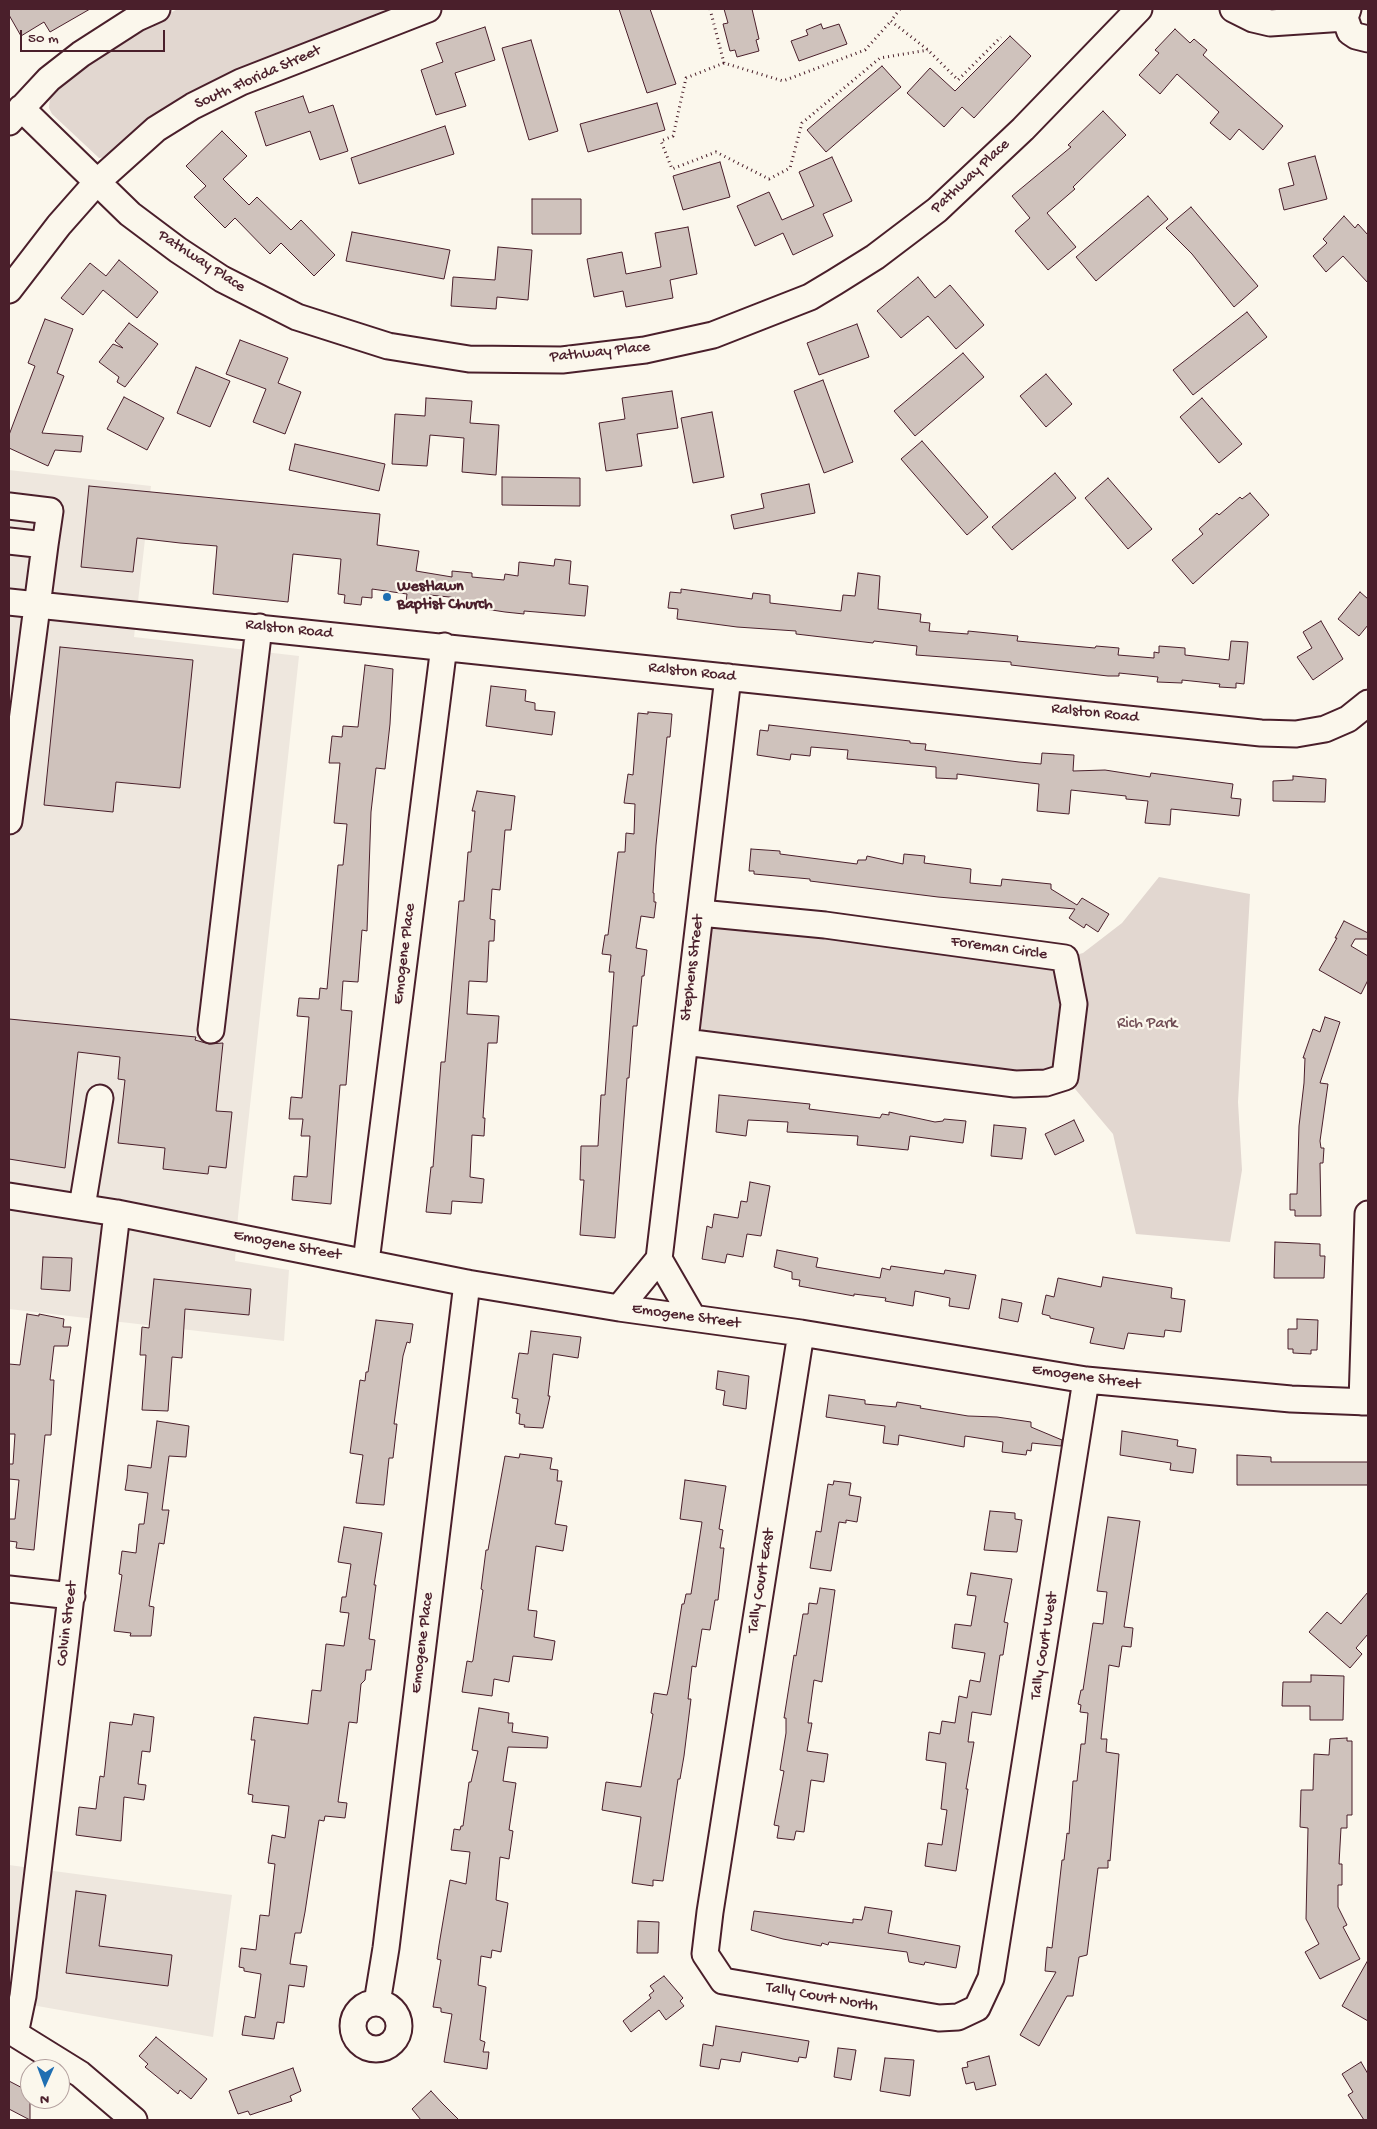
<!DOCTYPE html>
<style>
body{margin:0}
#map{position:relative;width:1377px;height:2129px;overflow:hidden;background:#fbf7ec;font-family:"Gochi Hand",sans-serif}
canvas{display:block}
.frame{position:absolute;inset:0;border:10px solid #4a1f2b;pointer-events:none}
.north{position:absolute;left:20px;top:2059px;width:50px;height:50px;box-sizing:border-box;background:#fbf7ec;border:1px solid #b4a19f;border-radius:50%;rotate:182deg;font-size:14px;font-weight:700;line-height:20px;text-align:center;color:#4a1f2b}
.north::after{content:'';display:block;margin:auto;width:18px;height:22px;background:#1f6fb2;clip-path:polygon(50% 0,100% 100%,50% 72%,0 100%)}
.scale{position:absolute;left:20px;top:30px;width:145px;height:22px;box-sizing:border-box;border:2px solid #4a1f2b;border-top:0;padding-left:6px;font-size:15px;line-height:18px;white-space:nowrap;color:#4a1f2b;-webkit-text-stroke:4px #fbf7ec;paint-order:stroke}
</style>
<div id="map">
<canvas width="1377" height="2129"></canvas>
<div class="frame"></div>
<div class="north">N</div>
<div class="scale">50 m</div>
</div>
<script>
const ctx = document.querySelector('canvas').getContext('2d');
ctx.lineJoin = 'round';
function fill(path, color) { ctx.fillStyle = color; ctx.fill(path, 'evenodd'); }
const poly = rows => new Path2D(rows.map(r => 'M' + r).join(''));
function strokePath(path, color, width, dash) { ctx.strokeStyle = color; ctx.lineWidth = width; ctx.lineCap = dash ? 'butt' : 'round'; ctx.setLineDash(dash || []); ctx.stroke(path); }
function label(font, color, halo, rows, align = 'center') {
  ctx.font = font + ' "Gochi Hand",sans-serif'; ctx.lineWidth = 4.5; ctx.setLineDash([]); ctx.textBaseline = 'middle'; ctx.strokeStyle = halo; ctx.fillStyle = color; for (const [text, x, y, turn = 0] of rows) {
    ctx.save(); ctx.translate(x, y); ctx.rotate((+turn || 0) * Math.PI / 180); ctx.textAlign = isNaN(turn) ? turn : align; if (halo) ctx.strokeText(text, 0, 0); ctx.fillText(text, 0, 0); ctx.restore();
  }
}
fill(poly([
 [9,470,151,486,134,637,299,656,238,1216,235,1261,289,1270,284,1341,9,1309],
 [9,1865,232,1895,213,2037,9,2001]
]), '#eee7de');
fill(poly([
 [178,9,405,9,109,157,99,158,52,114,49,108,50,97,54,91,124,40,151,22],
 [1159,877,1250,894,1238,1102,1242,1170,1230,1242,1136,1234,1113,1134,1065,1077,685,1042,700,913,1065,958,1083,953,1122,923]
]), '#e2d7d0');
const building = poly([
 [9,9,90,9,50,32,44,22,21,36,9,15,9,9],
 [619,9,650,9,676,84,647,93,619,9],
 [724,9,752,9,759,39,756,40,759,51,737,57,735,50,730,51,723,24,728,23,724,9],
 [821,24,823,29,839,24,847,44,799,61,791,41,808,35,806,30,821,24],
 [485,27,495,60,455,73,466,106,436,115,421,70,443,62,436,43,485,27],
 [1175,29,1190,43,1194,39,1207,50,1203,55,1283,126,1263,150,1239,129,1230,140,1210,123,1219,112,1177,74,1160,94,1139,75,1159,53,1155,50,1175,29],
 [1010,36,1031,56,974,118,962,107,944,127,907,93,930,68,955,91,1010,36],
 [531,40,558,131,529,140,502,48,531,40],
 [882,66,901,87,826,152,807,130,882,66],
 [303,96,309,113,333,105,348,151,320,160,310,131,266,146,255,112,303,96],
 [657,103,665,130,588,152,580,124,657,103],
 [1103,111,1126,135,1073,187,1075,189,1047,213,1076,247,1048,270,1015,231,1030,218,1012,196,1071,147,1068,145,1103,111],
 [445,126,454,154,359,184,351,158,445,126],
 [222,131,247,156,223,179,249,205,257,197,291,230,301,220,335,255,314,276,281,243,270,254,235,218,225,228,194,197,206,186,186,166,222,131],
 [1315,156,1327,199,1284,210,1279,189,1294,185,1288,163,1315,156],
 [832,157,852,201,823,214,833,236,793,255,783,233,755,246,737,206,769,192,782,220,814,206,799,172,832,157],
 [720,162,730,197,683,210,673,176,720,162],
 [1148,196,1168,219,1096,281,1076,257,1148,196],
 [532,199,581,199,581,234,532,234,532,199],
 [1191,207,1258,286,1234,307,1192,254,1166,228,1191,207],
 [1344,216,1355,228,1358,224,1368,235,1368,283,1343,256,1326,272,1313,256,1327,243,1323,239,1344,216],
 [688,227,697,274,670,280,673,298,626,307,623,291,594,297,587,259,622,252,626,274,661,267,655,233,688,227],
 [352,232,450,250,444,279,346,261,352,232],
 [498,247,532,250,528,300,497,297,496,309,451,306,453,277,495,280,498,247],
 [119,260,158,292,137,318,103,290,83,315,61,298,90,263,106,276,119,260],
 [918,277,935,298,950,285,984,325,956,349,928,316,901,338,877,311,918,277],
 [1247,312,1267,337,1193,395,1173,370,1247,312],
 [45,319,73,329,57,373,64,376,42,433,83,436,81,452,55,450,48,466,9,448,9,435,35,366,28,363,45,319],
 [129,323,158,344,125,387,117,382,119,377,99,362,113,344,123,348,115,341,129,323],
 [857,324,869,357,819,375,807,343,857,324],
 [240,340,288,358,278,383,301,392,285,434,253,422,266,389,226,374,240,340],
 [963,353,984,377,915,436,894,411,963,353],
 [196,367,230,381,210,427,177,413,196,367],
 [1046,374,1072,404,1046,427,1020,396,1046,374],
 [823,380,853,462,824,473,794,391,823,380],
 [672,391,678,428,637,434,642,466,606,471,599,423,625,419,622,398,672,391],
 [124,397,164,418,147,450,107,429,124,397],
 [426,398,472,401,470,423,499,425,496,475,462,472,464,438,430,435,427,466,392,464,395,414,425,416,426,398],
 [1202,398,1242,444,1219,463,1180,417,1202,398],
 [712,412,724,477,693,483,681,418,712,412],
 [922,441,988,517,967,535,901,459,922,441],
 [295,444,385,464,379,491,289,470,295,444],
 [1055,473,1076,498,1012,550,992,527,1055,473],
 [502,477,580,478,580,506,502,505,502,477],
 [1108,478,1152,529,1128,549,1085,498,1108,478],
 [809,484,815,513,734,529,731,515,764,508,761,494,809,484],
 [89,486,380,514,377,545,419,551,416,571,452,577,452,571,472,573,472,577,504,580,505,574,518,576,519,562,554,566,555,559,571,561,569,584,588,586,585,616,524,611,524,614,505,612,459,605,459,598,430,595,428,606,406,602,407,594,372,589,372,598,362,597,361,605,344,603,345,595,338,594,341,559,293,554,288,602,213,594,217,546,180,543,137,538,133,572,81,567,89,486],
 [1250,493,1269,515,1193,584,1172,560,1203,534,1199,529,1217,513,1219,515,1240,497,1242,499,1250,493],
 [858,573,880,576,878,609,921,614,920,622,930,623,929,631,968,634,968,631,1018,636,1017,641,1095,648,1096,646,1119,648,1118,655,1154,658,1154,652,1159,653,1159,646,1185,648,1185,655,1229,660,1231,641,1248,642,1244,684,1236,683,1236,688,1219,687,1220,684,1182,680,1182,683,1157,682,1158,677,1119,673,1119,676,1108,676,1011,665,1011,662,916,655,917,646,874,641,873,643,796,634,796,631,737,627,677,619,678,609,668,608,670,592,681,593,681,589,752,599,753,593,770,595,770,603,841,611,843,595,855,596,858,573],
 [1360,592,1368,599,1368,625,1359,636,1338,619,1360,592],
 [1321,621,1343,659,1313,680,1297,657,1312,648,1303,632,1321,621],
 [60,647,193,660,180,788,116,782,113,812,44,805,60,647],
 [365,665,393,669,390,724,385,769,376,768,371,812,367,931,362,930,358,982,343,981,341,1010,352,1011,346,1085,340,1085,331,1204,292,1200,294,1176,307,1177,310,1136,301,1136,303,1119,289,1119,291,1097,302,1098,309,1017,297,1016,299,998,319,999,320,988,327,989,338,865,343,865,347,824,334,823,340,763,329,763,332,736,342,737,343,726,358,727,365,665],
 [491,686,526,690,525,701,535,703,535,710,555,712,552,735,486,726,491,686],
 [648,712,672,714,670,737,667,737,656,845,653,893,654,893,654,902,656,902,654,918,641,916,636,948,647,950,644,976,642,976,637,1026,633,1026,629,1078,627,1078,615,1238,580,1235,584,1180,580,1180,581,1146,598,1146,601,1095,605,1095,614,972,609,972,611,955,602,954,605,935,608,935,618,852,625,852,626,833,634,834,635,804,624,803,628,774,633,775,638,713,648,714,648,712],
 [769,725,910,741,910,743,926,744,925,750,1019,762,1041,764,1042,753,1074,755,1073,771,1105,770,1150,777,1151,773,1233,784,1231,798,1241,799,1239,816,1171,809,1170,825,1145,823,1148,801,1126,799,1126,796,1071,790,1069,814,1037,811,1039,784,957,774,957,779,936,778,936,767,847,759,848,750,811,747,810,756,791,754,790,760,757,755,760,730,768,731,769,725],
 [1293,776,1326,779,1325,802,1273,801,1273,781,1293,780,1293,776],
 [477,791,515,796,511,830,505,830,500,890,492,889,490,919,495,920,494,941,489,941,487,982,469,981,467,1014,499,1016,497,1043,488,1043,483,1118,485,1118,484,1136,472,1135,470,1177,484,1179,482,1203,452,1201,451,1214,426,1212,431,1167,433,1167,441,1062,445,1062,459,901,464,901,468,852,471,852,475,811,472,811,477,791],
 [751,849,780,851,780,854,857,864,858,860,866,860,867,856,903,864,904,854,925,856,924,863,971,869,970,883,1001,886,1002,879,1051,884,1051,889,1077,905,1082,898,1109,914,1098,932,1086,924,1084,928,1069,918,1075,909,938,897,810,881,810,879,754,874,754,871,749,871,751,849],
 [1344,921,1368,933,1368,939,1355,939,1351,946,1368,956,1368,980,1361,994,1319,970,1337,938,1335,938,1344,921],
 [1325,1017,1340,1022,1320,1083,1328,1084,1320,1141,1321,1148,1324,1148,1323,1163,1320,1163,1321,1216,1295,1216,1295,1210,1290,1210,1290,1194,1297,1194,1299,1126,1304,1083,1305,1058,1303,1058,1313,1029,1320,1032,1325,1017],
 [9,1019,196,1037,195,1040,209,1044,223,1043,216,1111,232,1112,226,1168,209,1166,208,1174,163,1169,165,1148,118,1143,125,1080,118,1079,120,1057,78,1052,65,1168,9,1159,9,1019],
 [719,1095,810,1104,809,1109,880,1118,882,1114,889,1115,889,1112,935,1122,943,1121,944,1119,966,1121,963,1143,910,1136,908,1150,857,1145,858,1136,787,1132,788,1122,748,1120,746,1136,716,1132,719,1095],
 [1074,1120,1084,1141,1055,1155,1045,1134,1074,1120],
 [994,1125,1026,1128,1022,1159,991,1156,994,1125],
 [750,1182,770,1186,761,1236,747,1234,743,1257,727,1254,725,1263,702,1259,707,1226,712,1228,714,1214,738,1218,741,1201,747,1202,750,1182],
 [1275,1242,1320,1244,1320,1256,1325,1256,1324,1278,1274,1278,1275,1242],
 [777,1250,818,1258,816,1267,880,1278,882,1268,890,1270,891,1266,944,1274,945,1270,976,1275,969,1309,949,1306,950,1298,915,1291,913,1306,885,1301,886,1298,854,1294,854,1296,799,1286,800,1280,792,1279,792,1272,774,1267,777,1250],
 [43,1257,72,1258,70,1291,41,1289,43,1257],
 [1103,1277,1172,1288,1171,1298,1185,1300,1181,1332,1165,1330,1164,1337,1128,1333,1124,1349,1090,1343,1094,1328,1050,1318,1050,1316,1042,1314,1046,1295,1054,1297,1058,1278,1101,1287,1103,1277],
 [154,1279,251,1289,249,1315,185,1309,182,1358,172,1357,168,1411,142,1410,146,1355,140,1355,142,1327,149,1328,154,1279],
 [1002,1299,1022,1303,1018,1322,999,1318,1002,1299],
 [27,1314,39,1316,39,1314,64,1319,63,1327,71,1327,68,1346,54,1346,50,1380,54,1380,51,1435,45,1435,34,1550,16,1548,17,1542,9,1541,9,1519,15,1519,19,1480,9,1479,9,1464,13,1464,15,1434,9,1434,9,1364,20,1365,27,1314],
 [1297,1319,1318,1320,1317,1350,1311,1350,1311,1354,1293,1353,1293,1349,1288,1349,1288,1329,1297,1329,1297,1319],
 [376,1320,413,1324,410,1343,407,1342,403,1356,394,1424,397,1424,393,1458,389,1458,384,1505,356,1503,363,1455,350,1453,360,1380,365,1381,366,1372,368,1372,376,1320],
 [531,1331,581,1337,578,1358,553,1354,548,1396,550,1396,543,1428,524,1427,525,1425,519,1424,520,1414,516,1413,518,1399,512,1398,519,1353,528,1354,531,1331],
 [718,1371,749,1376,746,1409,723,1405,725,1391,716,1389,718,1371],
 [829,1395,865,1400,865,1404,896,1407,897,1402,921,1406,920,1408,968,1416,997,1417,1031,1422,1031,1427,1062,1440,1061,1446,1032,1443,1031,1451,1027,1450,1026,1455,1002,1452,1003,1442,965,1436,964,1447,899,1435,898,1445,883,1443,885,1426,826,1417,829,1395],
 [157,1421,189,1426,186,1457,169,1456,162,1510,169,1510,164,1544,159,1543,149,1606,154,1607,151,1636,130,1636,131,1633,114,1631,122,1575,119,1574,122,1551,136,1553,139,1524,144,1524,148,1493,125,1490,127,1478,128,1465,151,1468,157,1421],
 [1122,1431,1178,1440,1177,1446,1196,1449,1193,1473,1170,1470,1171,1463,1120,1455,1122,1431],
 [520,1454,552,1458,550,1469,558,1470,557,1481,562,1481,555,1524,567,1526,563,1551,536,1546,528,1610,537,1611,534,1637,555,1641,552,1660,513,1656,509,1682,494,1679,492,1696,462,1692,467,1661,472,1662,473,1660,483,1590,481,1589,486,1550,488,1550,505,1456,519,1458,520,1454],
 [1237,1455,1271,1457,1271,1462,1368,1462,1368,1485,1237,1485,1237,1455],
 [685,1480,726,1486,719,1529,723,1530,720,1548,724,1548,718,1600,715,1600,710,1630,702,1629,696,1667,692,1666,688,1699,691,1699,684,1756,680,1779,678,1779,663,1881,653,1880,653,1886,632,1883,641,1817,602,1810,606,1782,641,1787,653,1714,651,1713,654,1693,667,1695,669,1686,682,1604,684,1604,686,1594,691,1594,702,1522,680,1519,685,1480],
 [834,1481,851,1483,849,1495,861,1497,857,1522,846,1520,846,1523,839,1522,831,1571,810,1568,816,1531,821,1532,828,1484,833,1485,834,1481],
 [990,1511,1015,1513,1015,1519,1022,1520,1017,1552,984,1550,990,1511],
 [1108,1517,1140,1521,1124,1627,1133,1628,1131,1647,1122,1646,1119,1667,1109,1665,1101,1739,1107,1739,1106,1752,1119,1754,1110,1861,1108,1860,1108,1868,1098,1868,1087,1955,1079,1957,1073,1996,1067,1996,1039,2046,1020,2035,1056,1972,1045,1971,1047,1947,1052,1948,1062,1860,1064,1860,1067,1833,1069,1834,1073,1781,1077,1781,1081,1744,1085,1744,1088,1713,1080,1712,1081,1705,1078,1704,1081,1690,1083,1690,1093,1623,1103,1624,1107,1592,1097,1591,1108,1517],
 [344,1527,382,1533,374,1585,376,1585,369,1639,375,1640,371,1670,366,1670,365,1680,361,1684,357,1723,349,1722,338,1802,347,1803,345,1818,325,1816,324,1821,319,1820,305,1912,301,1933,295,1933,290,1964,307,1966,304,1987,289,1985,284,2023,277,2022,274,2039,242,2035,245,2016,255,2018,261,1974,244,1971,244,1968,239,1967,241,1948,256,1950,260,1915,269,1916,275,1864,268,1863,272,1835,285,1838,289,1806,252,1802,253,1795,248,1794,255,1740,251,1740,254,1717,308,1724,312,1690,321,1691,326,1644,344,1646,349,1613,340,1612,342,1597,346,1597,351,1564,338,1562,344,1527],
 [971,1573,1012,1579,1004,1622,1008,1623,1003,1655,1000,1655,991,1715,972,1712,968,1742,974,1742,966,1789,968,1789,956,1871,925,1866,928,1843,942,1845,947,1810,941,1809,946,1763,926,1760,929,1732,940,1734,942,1721,955,1723,959,1696,967,1698,970,1680,980,1682,985,1653,952,1648,955,1624,971,1626,976,1596,967,1595,971,1573],
 [820,1588,835,1590,822,1682,814,1680,808,1723,812,1723,807,1751,828,1754,824,1782,811,1780,804,1832,796,1831,794,1840,777,1838,779,1826,774,1825,784,1771,780,1770,786,1733,786,1718,784,1718,794,1655,796,1656,803,1614,808,1614,809,1603,817,1604,820,1588],
 [1368,1592,1368,1634,1356,1648,1362,1654,1350,1668,1309,1632,1327,1612,1341,1624,1368,1592],
 [1311,1675,1344,1676,1343,1720,1310,1720,1310,1706,1282,1706,1283,1682,1311,1682,1311,1675],
 [479,1708,509,1713,508,1723,513,1723,512,1732,548,1737,547,1748,508,1747,503,1781,516,1783,509,1830,513,1831,509,1859,500,1857,496,1900,508,1903,501,1952,492,1950,491,1958,481,1956,478,1985,486,1987,480,2040,485,2042,483,2052,489,2052,487,2069,444,2062,452,2014,441,2012,441,2008,433,2007,441,1960,437,1959,439,1945,450,1880,466,1884,470,1852,451,1850,454,1829,460,1830,461,1826,463,1826,469,1782,471,1782,478,1751,472,1750,479,1708],
 [134,1714,154,1717,150,1752,142,1751,138,1784,146,1785,144,1800,124,1797,121,1841,76,1835,79,1807,96,1809,99,1783,100,1776,104,1777,110,1722,132,1725,134,1714],
 [1347,1738,1347,1741,1352,1741,1352,1815,1347,1815,1347,1828,1341,1828,1339,1864,1342,1864,1342,1885,1338,1885,1338,1907,1347,1925,1343,1927,1360,1959,1320,1979,1305,1952,1319,1944,1306,1919,1308,1828,1300,1827,1301,1790,1313,1790,1314,1754,1329,1755,1330,1739,1347,1738],
 [76,1891,106,1895,99,1946,172,1955,168,1986,66,1973,76,1891],
 [865,1907,892,1911,888,1933,960,1946,956,1968,925,1962,924,1965,909,1962,907,1952,829,1942,828,1945,822,1943,821,1946,783,1939,751,1930,754,1911,853,1923,853,1919,862,1920,865,1907],
 [638,1921,659,1922,658,1953,637,1953,638,1921],
 [1368,1960,1368,2021,1342,2006,1368,1960],
 [664,1976,683,1998,680,2001,684,2006,666,2020,659,2010,631,2032,623,2021,651,1998,649,1995,654,1991,650,1986,664,1976],
 [716,2026,809,2041,806,2058,799,2057,798,2062,742,2052,740,2062,721,2059,719,2069,700,2066,703,2044,713,2046,716,2026],
 [156,2037,207,2079,191,2099,180,2090,178,2094,166,2084,145,2067,148,2064,139,2056,156,2037],
 [838,2048,856,2050,851,2080,834,2077,838,2048],
 [989,2056,996,2085,976,2090,974,2082,966,2084,962,2068,968,2067,967,2062,989,2056],
 [885,2058,914,2060,910,2096,880,2091,885,2058],
 [1361,2062,1368,2074,1368,2120,1364,2120,1348,2095,1353,2092,1342,2074,1361,2062],
 [293,2068,301,2091,290,2096,292,2101,250,2115,248,2111,238,2114,229,2091,293,2068],
 [9,2081,30,2092,30,2120,9,2109,9,2081],
 [431,2091,442,2103,459,2120,421,2120,412,2109,431,2091]
]);
fill(building, '#cfc2bc');
strokePath(building, '#4a1f2b', 1);
const minor = poly([
 [1233,9,1253,19,1270,23,1345,18],
 [1348,9,1345,18,1350,32,1356,36,1368,39],
 [21,108,130,214,178,250,222,279,297,317,388,346,469,359,562,360,645,350,713,335,810,297,835,282,875,257,937,210,1023,129,1139,9],
 [9,122,49,79,81,54,137,18,157,9],
 [9,290,59,225,97,182,156,129,193,106,241,82,428,9],
 [9,506,50,511,45,545,9,541],
 [9,602,1261,733,1296,734,1325,729,1348,719,1368,703],
 [9,821,45,545],
 [211,1030,259,627],
 [685,1042,1015,1084,1046,1083,1065,1077,1074,1004,1065,958,825,925,700,913],
 [9,1196,117,1213,467,1283,619,1308,801,1333,1086,1380,1291,1399,1368,1402],
 [82,1207,100,1098],
 [659,1259,692,1316],
 [366,1262,444,646],
 [619,1308,659,1259,728,677],
 [801,1333,710,1912,705,1954,723,1981,939,2018,958,2017,977,2008,991,1978,1086,1380],
 [1362,1402,1368,1214],
 [9,1589,72,1596],
 [377,2003,386,1948,467,1283],
 '353 2026a23 23 0 1 1 46 0a23 23 0 1 1-46 0Z',
 [9,2030,80,2074,134,2120],
 [15,2034,23,1996,117,1213]
]);
strokePath(minor, '#4a1f2b', 29);
strokePath(poly([
 [710,9,724,63,783,81,865,50,891,21],
 [900,9,891,21,928,50,958,80,1001,37],
 [724,63,686,78,673,136,661,141,672,169,716,152,769,179,790,168,802,123,880,58,928,50]
]), '#4a1f2b', 3, [1, 4]);
strokePath(minor, '#fbf7ec', 25);
for (const [x, y, r, color] of [
 [387,597,5,"#1f6fb2"]
]) { const dot = new Path2D(); dot.arc(x, y, r, 0, 2 * Math.PI); ctx.fillStyle = color; ctx.fill(dot); strokePath(dot, '#fbf7ec', 2); }
label('16px', '#4a1f2b', '#fbf7ec', [
 ["South Florida Street",258,78,-24],
 ["Pathway Place",971,177,-43],
 ["Pathway Place",201,262,33],
 ["Pathway Place",600,353,-6],
 ["Ralston Road",289,630,6],
 ["Ralston Road",692,673,6],
 ["Ralston Road",1095,714,6],
 ["Foreman Circle",999,949,8],
 ["Emogene Place",405,954,-83],
 ["Stephens Street",693,968,-83],
 ["Emogene Street",287,1246,11],
 ["Emogene Street",686,1317,8],
 ["Emogene Street",1086,1378,8],
 ["Tally Court East",762,1581,-81],
 ["Colvin Street",68,1624,-83],
 ["Emogene Place",423,1643,-83],
 ["Tally Court West",1045,1646,-81],
 ["Tally Court North",822,1998,10]
]);
label('bold 16px', '#4a1f2b', '#fbf7ec', [
 ["Westlawn",397,588],
 ["Baptist Church",397,606]
], 'left');
label('16px', '#704d54', '#fbf7ec', [
 ["Rich Park",1147,1025]
]);
</script>
